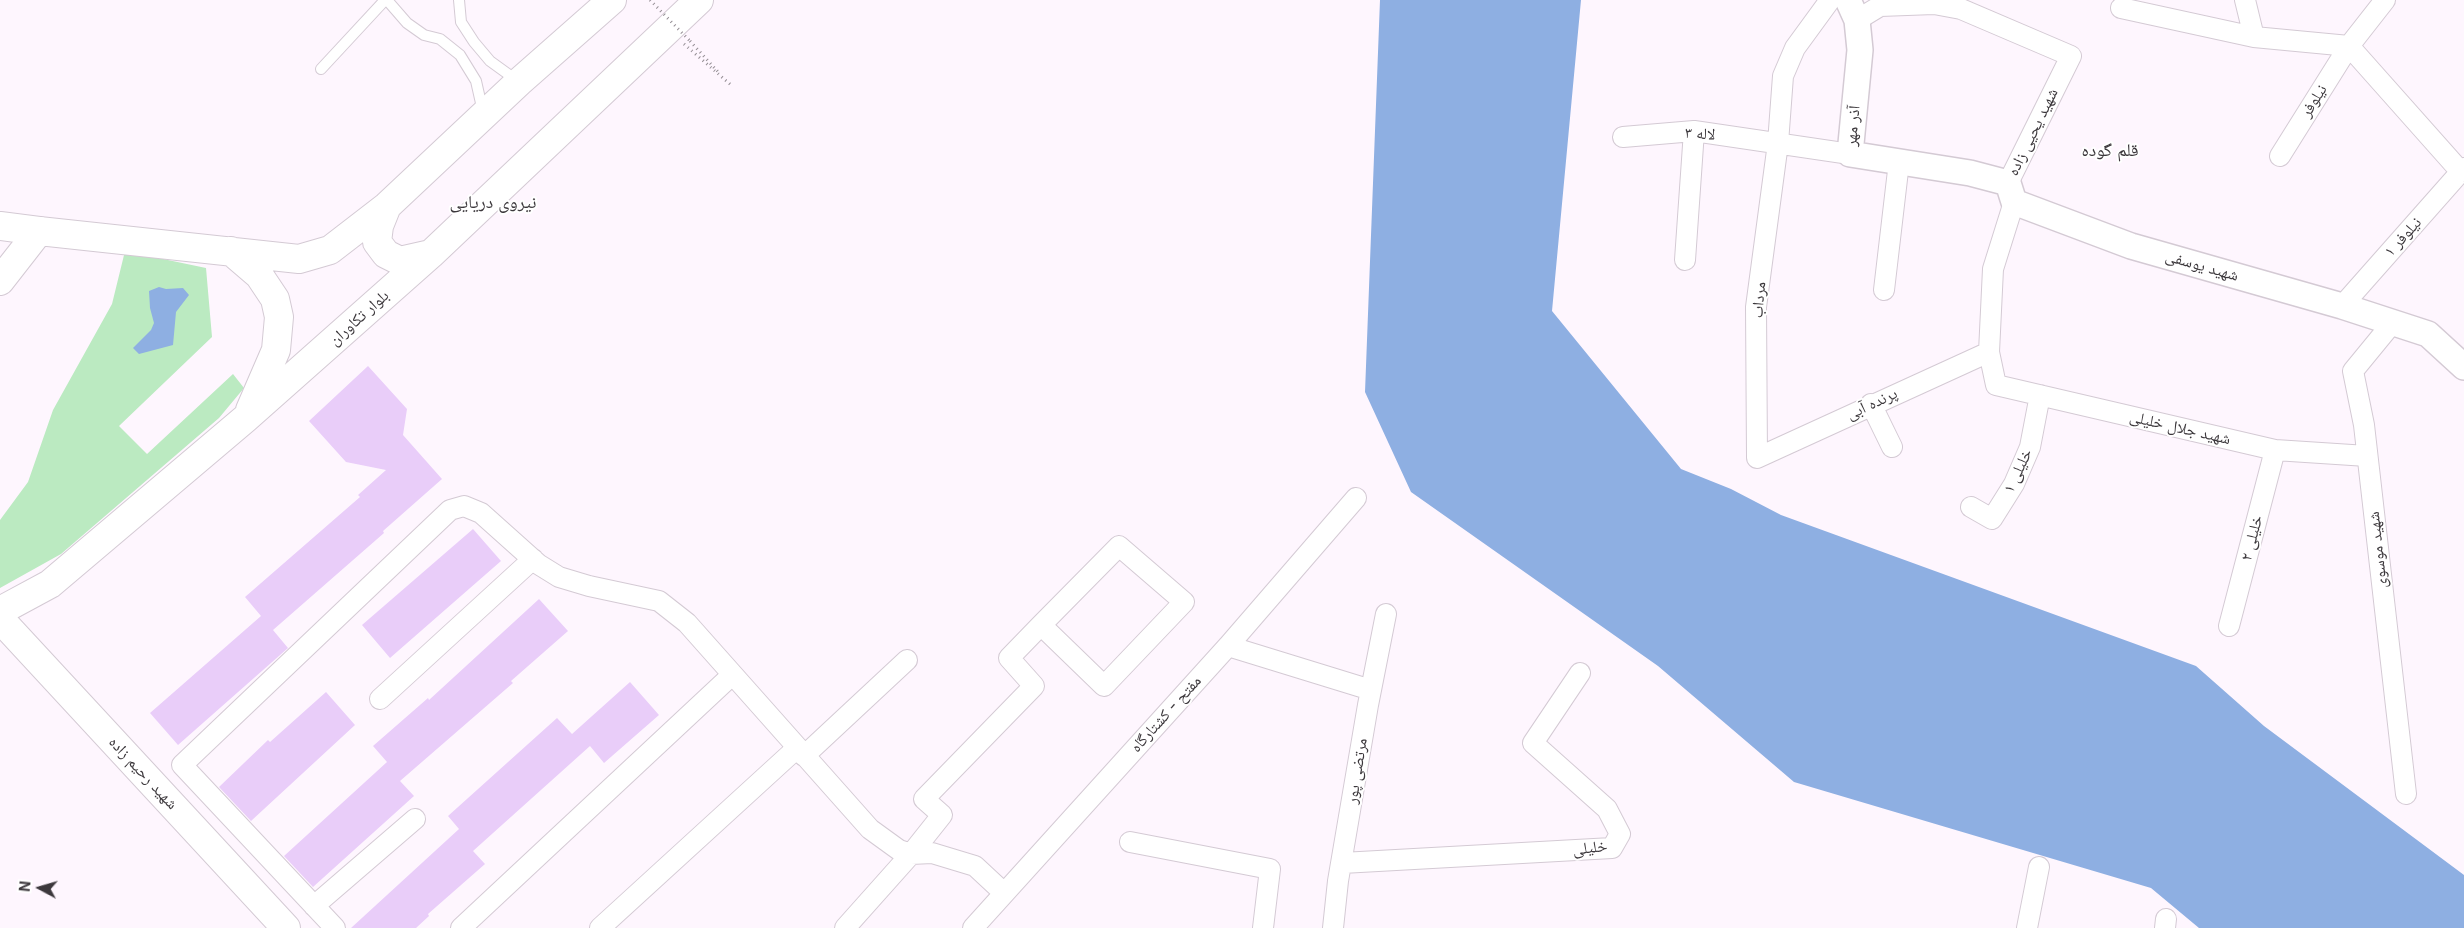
<!DOCTYPE html>
<meta charset="utf-8">
<style>
body{margin:0}
#map{position:relative;width:2464px;height:928px;overflow:hidden;background:#fef6fe;font-family:Inter,sans-serif}
canvas{display:block}
.north{position:absolute;left:15px;top:863px;width:50px;height:50px;-webkit-text-stroke:4px #fff;paint-order:stroke;rotate:276deg;font-size:14px;font-weight:700;line-height:20px;text-align:center;color:#3c383c}
.north::after{content:'';display:block;margin:auto;width:18px;height:22px;background:#3c383c;clip-path:polygon(50% 0,100% 100%,50% 72%,0 100%)}
</style>
<div id="map">
<canvas width="2464" height="928"></canvas>
<div class="north">N</div>
</div>
<script>
const ctx = document.querySelector('canvas').getContext('2d');
ctx.lineJoin = 'round';
function fill(path, color) { ctx.fillStyle = color; ctx.fill(path, 'evenodd'); }
const poly = rows => new Path2D(rows.map(r => 'M' + r).join(''));
function strokePath(path, color, width, dash) { ctx.strokeStyle = color; ctx.lineWidth = width; ctx.lineCap = dash ? 'butt' : 'round'; ctx.setLineDash(dash || []); ctx.stroke(path); }
function label(font, color, halo, rows, align = 'center') {
  ctx.font = font + ' Inter,"Noto Naskh Arabic",sans-serif'; ctx.lineWidth = 4; ctx.setLineDash([]); ctx.textBaseline = 'middle'; ctx.strokeStyle = halo; ctx.fillStyle = color; for (const [text, x, y, turn = 0] of rows) {
    ctx.save(); ctx.translate(x, y); ctx.rotate((+turn || 0) * Math.PI / 180); ctx.textAlign = isNaN(turn) ? turn : align; if (halo) ctx.strokeText(text, 0, 0); ctx.fillText(text, 0, 0); ctx.restore();
  }
}
fill(poly([
 [125,251,206,268,212,337,119,426,147,454,233,374,244,388,219,418,61,554,0,588,0,520,28,482,53,410,112,304]
]), '#bbeac1');
fill(poly([
 [1380,0,1581,0,1552,311,1681,469,1731,489,1781,515,2196,666,2264,726,2464,875,2464,928,2199,928,2151,888,1794,782,1658,666,1411,492,1365,392],
 [159,287,166,289,183,288,189,295,176,312,173,345,139,354,133,348,151,330,154,323,150,308,149,291]
]), '#8eafe2');
fill(poly([
 [368,366,407,409,403,435,442,479,383,531,384,533,273,630,288,648,178,745,150,713,261,616,245,597,360,497,358,495,386,470,346,462,309,421],
 [473,529,501,561,390,658,362,625],
 [539,599,568,631,511,681,513,683,400,781,414,796,313,887,284,856,387,762,373,746,428,698,429,700],
 [630,682,659,715,604,763,590,746,473,851,485,864,428,914,429,916,416,928,351,928,459,829,448,816,557,718,572,734],
 [326,692,355,725,251,821,219,787,268,740,270,742]
]), '#e9cdf9');
const service = poly([
 [387,0,407,23,424,35,440,39,460,55,476,81,483,112],
 [459,0,461,22,474,42,490,61,519,82],
 [321,69,385,0]
]);
const minor = poly([
 [1830,0,1795,48,1783,76,1778,143,1756,307,1757,458,1989,352],
 [2245,0,2254,37,2349,46,2461,172],
 [2121,8,2254,37],
 [1857,20,1880,6,1934,4,1961,9,2071,56,2008,183],
 [1623,137,1694,131,1850,154],
 [2280,156,2349,46,2385,0],
 [2014,202,1993,269,1989,352,1996,385,2275,450,2367,456],
 [1685,260,1694,131],
 [1884,290,1899,162],
 [2342,306,2464,168],
 [2394,321,2353,371,2364,425,2406,794],
 [1871,404,1892,447],
 [1971,507,1992,519,2014,484,2030,447,2040,395],
 [2229,626,2275,450],
 [1228,646,1371,690],
 [380,699,533,559],
 [804,756,907,660],
 [1130,842,1270,869,1263,928],
 [1342,863,1612,848,1620,834,1607,809,1533,743,1580,673],
 [314,906,415,819],
 [335,928,182,765,450,510,464,506,481,513,538,564,559,577,589,586,659,601,687,623,870,829,899,850,911,854,932,853,975,866,1004,893],
 [461,928,732,675],
 [600,928,797,748],
 [845,928,911,854,942,815,924,799,1034,686,1009,658,1041,625,1119,546,1184,602,1104,686,1041,625],
 [973,928,1228,646,1356,498],
 [1333,928,1338,881,1368,705,1386,614],
 [2027,928,2039,867],
 [2165,928,2166,919]
]);
const tertiary = poly([
 [1848,0,1857,20,1860,50,1850,154,1970,173,2008,183,2014,202,2131,246,2342,306,2428,334,2464,367]
]);
const secondary = poly([
 [0,226,39,231]
]);
const primary = poly([
 [387,206,379,226,377,242,386,254,400,261,431,254],
 [231,251,259,275,275,299,279,317,276,350,250,410],
 [0,281,39,231,299,259,330,250,387,206,519,82,612,0],
 [0,611,50,584,246,418,431,254,699,0],
 [0,619,286,928]
]);
strokePath(service, '#d4cad4', 12);
strokePath(minor, '#d4cad4', 22);
strokePath(tertiary, '#d4cad4', 28);
strokePath(secondary, '#d4cad4', 30);
strokePath(primary, '#d4cad4', 30);
strokePath(poly([
 [690,41,720,74],
 [684,44,731,85]
]), '#958f95', 3, [1, 4]);
strokePath(service, '#fff', 10);
strokePath(minor, '#fff', 20);
strokePath(tertiary, '#fff', 25);
strokePath(secondary, '#fff', 28);
strokePath(primary, '#fff', 28);
strokePath(poly([
 [650,0,690,41]
]), '#958f95', 3, [1, 4]);
label('16px', '#3c383c', '#fff', [
 ["نیلوفر",2314,101,-58],
 ["آذر مهر",1853,126,-85],
 ["شهید یحیی زاده",2033,132,-64],
 ["لاله ۳",1700,134,4],
 ["نیلوفر ۱",2403,237,-48],
 ["شهید یوسفی",2202,266,16],
 ["مرداب",1759,300,-85],
 ["بلوار تکاوران",359,318,-42],
 ["پرنده آبی",1872,404,-25],
 ["شهید جلال خلیلی",2180,428,13],
 ["خلیلی ۱",2018,471,-65],
 ["خلیلی ۲",2252,538,-75],
 ["شهید موسوی",2378,550,-96],
 ["مفتح - کشتارگاه",1166,714,-48],
 ["مرتضی پور",1357,771,-81],
 ["شهید رحیم زاده",143,773,47],
 ["خلیلی",1590,848,-7]
]);
label('18px', '#3c383c', '#fff', [
 ["قلم گوده",2110,151],
 ["نیروی دریایی",493,203]
]);
</script>
